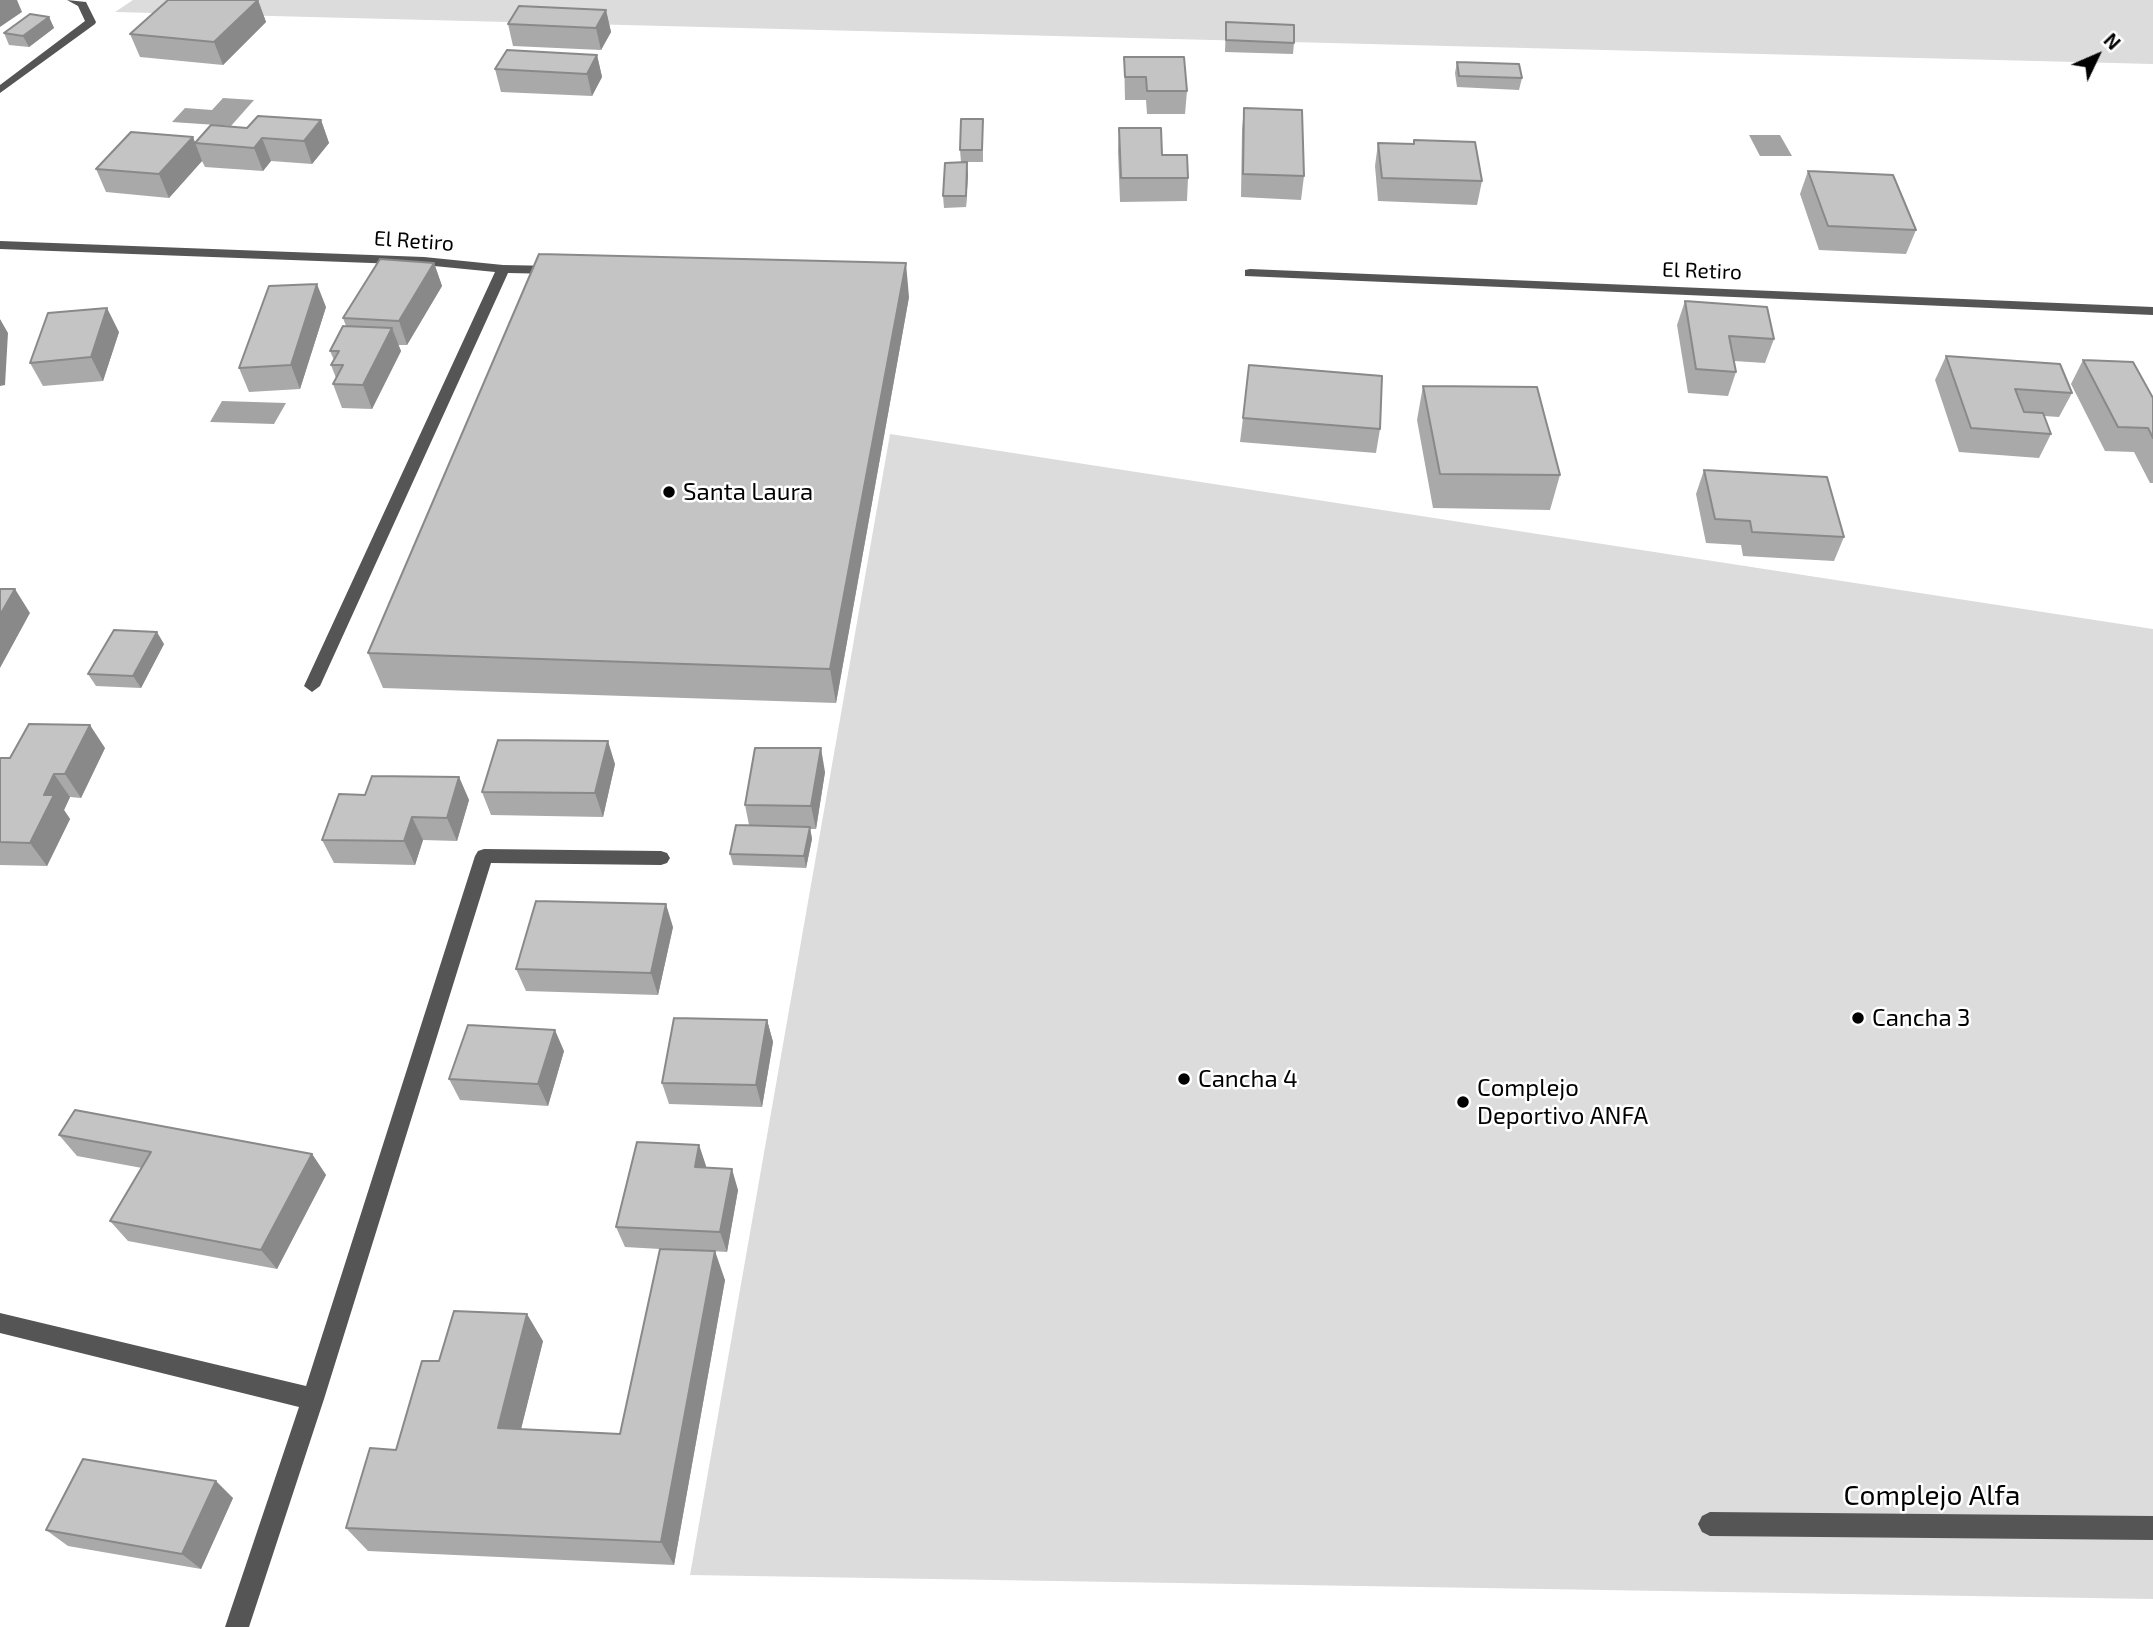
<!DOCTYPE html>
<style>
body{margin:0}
#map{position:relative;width:2153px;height:1627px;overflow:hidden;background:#fff;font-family:"Exo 2",sans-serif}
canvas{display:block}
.north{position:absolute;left:2062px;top:21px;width:70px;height:70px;-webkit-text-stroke:5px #fff;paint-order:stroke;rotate:46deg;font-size:19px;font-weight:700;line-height:28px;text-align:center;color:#000}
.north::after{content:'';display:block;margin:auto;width:24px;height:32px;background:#000;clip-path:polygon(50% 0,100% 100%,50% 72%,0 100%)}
</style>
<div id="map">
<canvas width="2153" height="1627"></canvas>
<div class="north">N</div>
</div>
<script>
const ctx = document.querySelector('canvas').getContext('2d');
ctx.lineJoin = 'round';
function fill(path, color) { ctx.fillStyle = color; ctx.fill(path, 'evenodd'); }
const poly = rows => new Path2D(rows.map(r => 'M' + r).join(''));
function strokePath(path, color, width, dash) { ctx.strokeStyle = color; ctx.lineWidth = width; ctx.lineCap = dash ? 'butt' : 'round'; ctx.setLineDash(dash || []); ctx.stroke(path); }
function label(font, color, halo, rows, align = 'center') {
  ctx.font = font + ' "Exo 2",sans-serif'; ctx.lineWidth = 5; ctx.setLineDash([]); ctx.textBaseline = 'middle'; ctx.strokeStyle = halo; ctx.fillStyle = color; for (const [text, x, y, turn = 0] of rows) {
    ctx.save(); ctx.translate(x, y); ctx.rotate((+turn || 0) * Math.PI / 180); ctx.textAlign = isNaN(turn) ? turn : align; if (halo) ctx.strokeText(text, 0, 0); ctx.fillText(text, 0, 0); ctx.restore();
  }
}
fill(poly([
 [133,0,2153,0,2153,64,115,12],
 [890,434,2153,629,2153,1599,690,1575]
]), '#dcdcdc');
fill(poly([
 [223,98,254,100,231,126,172,122,185,108,212,110],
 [1749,135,1780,135,1792,156,1760,156],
 [222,401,286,403,274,424,210,422]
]), '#a3a3a3');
fill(poly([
 [67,0,86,2,96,22,95,24,0,93,0,85,85,21,78,6,67,0],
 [0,241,424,257,503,265,556,266,562,270,556,274,508,273,320,686,312,692,304,686,495,272,424,265,0,249,0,241],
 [1250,269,2153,307,2153,315,1245,276,1245,270,1250,269],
 [484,849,661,851,667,853,670,858,667,863,661,865,491,863,324,1399,249,1627,225,1627,299,1407,0,1333,0,1313,306,1386,475,856,478,851,484,849],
 [1710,1512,2153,1516,2153,1540,1710,1536,1702,1532,1698,1524,1702,1516,1710,1512]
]), '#555');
fill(poly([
 [258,0,266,22,223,65,140,57,130,34],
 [519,6,606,10,611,32,601,50,513,46,508,24],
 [49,17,54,28,29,47,9,45,4,33],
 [1226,22,1294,43,1293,54,1225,52],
 [597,55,602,77,592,96,501,92,495,69],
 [1124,57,1187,91,1185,114,1147,114,1146,100,1125,100],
 [1457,62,1522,78,1519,90,1457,87,1455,73],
 [1244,108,1304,176,1301,200,1241,197,1242,130],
 [983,119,983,162,961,162,960,150],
 [321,120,329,143,312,164,271,161,263,171,205,167,202,161,169,198,106,192,96,169,193,137,195,143,247,128],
 [1119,128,1162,155,1188,178,1187,201,1120,202,1118,151],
 [1414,140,1482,181,1477,205,1378,201,1375,166,1378,143,1413,144],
 [1808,171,1916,230,1906,254,1819,250,1800,194],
 [968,174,966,207,944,208,943,196],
 [434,263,442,286,407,345,398,345,401,351,372,409,342,408,333,384,336,378,331,365,334,360,330,351,346,326,343,318],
 [909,297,836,703,383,688,368,653],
 [1685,301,1774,339,1765,363,1734,361,1736,372,1728,396,1688,393,1677,325],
 [326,307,300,389,249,392,239,368],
 [119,332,103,381,43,386,30,363],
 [1946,356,2072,393,2059,417,2044,416,2051,434,2039,458,1959,452,1935,380],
 [2083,360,2153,398,2153,483,2150,483,2134,452,2105,451,2071,384],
 [1423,386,1560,475,1550,510,1433,508,1417,420],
 [1243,418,1380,429,1376,453,1240,442],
 [1704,470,1844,537,1834,561,1743,556,1741,545,1706,543,1696,494],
 [164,644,141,688,96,686,88,674],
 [105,748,81,798,70,797,64,810,70,819,47,866,0,865,0,758,10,758],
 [615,764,603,817,491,815,482,792],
 [825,772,816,829,810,829,812,839,806,868,733,865,730,854,749,825,745,805],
 [459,777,469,800,457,841,423,840,415,865,334,863,322,840,365,795],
 [673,927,658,995,526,991,516,969],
 [767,1020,773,1042,762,1107,669,1104,662,1083],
 [564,1051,548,1106,460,1100,449,1079],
 [59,1135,312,1154,326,1175,277,1269,128,1241,110,1221,142,1168,77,1156],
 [699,1145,706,1166,705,1168,738,1190,727,1252,695,1250,725,1280,674,1565,368,1551,346,1528,396,1450,439,1361,543,1341,521,1429,620,1434,660,1249,625,1247,616,1227],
 [233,1498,201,1569,68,1546,46,1530]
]), '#a9a9a9');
fill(poly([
 [0,0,17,0,22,12,0,27],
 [258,0,266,22,223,65,214,42],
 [606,10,611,32,601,50,596,28],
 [49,17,54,28,29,47,23,36],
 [597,55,602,77,592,96,587,74],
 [321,120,329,143,312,164,304,141],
 [193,137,202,161,169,198,159,174],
 [262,138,271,161,263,171,254,148],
 [967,162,968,174,966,207,966,196],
 [434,263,442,286,407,345,399,321],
 [906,263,909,297,836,703,830,669],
 [317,284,326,307,300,389,291,365],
 [107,308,119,332,103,381,91,357],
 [0,319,8,333,5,385,0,386],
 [392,328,401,351,372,409,363,385],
 [15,589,30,613,0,668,0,615],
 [157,632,164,644,141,688,133,676],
 [90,725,105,748,81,798,65,774],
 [608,741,615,764,603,817,595,793],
 [821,748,825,772,816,829,811,806],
 [54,774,70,797,64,810,70,819,47,866,30,843,44,795],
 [459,777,469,800,457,841,447,818],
 [412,817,423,840,415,865,404,841],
 [810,827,812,839,806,868,804,856],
 [666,904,673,927,658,995,651,973],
 [767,1020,773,1042,762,1107,756,1085],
 [555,1030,564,1051,548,1106,538,1084],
 [699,1145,706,1166,702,1188,695,1167],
 [312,1154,326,1175,277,1269,261,1250],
 [732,1169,738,1190,727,1252,720,1232],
 [715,1251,725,1280,674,1565,661,1542],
 [527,1314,543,1341,515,1453,498,1428],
 [216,1481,233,1498,201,1569,182,1554]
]), '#898989');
const building = poly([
 [168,0,258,0,214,42,130,34,168,0],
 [519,6,606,10,596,28,508,24,519,6],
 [30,14,49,17,23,36,4,33,30,14],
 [1226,22,1294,25,1294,43,1226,40,1226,22],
 [507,50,597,55,587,74,495,69,507,50],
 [1124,57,1184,57,1187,91,1147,91,1146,77,1125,77,1124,57],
 [1457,62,1519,64,1522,78,1459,76,1457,62],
 [1244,108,1302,110,1304,176,1243,174,1244,108],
 [258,116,321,120,304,141,262,138,254,148,195,143,211,125,247,128,258,116],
 [961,119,983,119,982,150,960,150,961,119],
 [1119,128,1161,128,1162,155,1187,155,1188,178,1121,178,1119,128],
 [131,132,193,137,159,174,96,169,131,132],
 [1414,140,1475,142,1482,181,1382,178,1378,143,1414,144,1414,140],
 [967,162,966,196,943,196,945,163,967,162],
 [1808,171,1893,175,1916,230,1828,226,1808,171],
 [539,254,906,263,830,669,368,653,539,254],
 [380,259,434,263,399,321,343,318,380,259],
 [317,284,291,365,239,368,269,286,317,284],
 [1685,301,1767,307,1774,339,1729,336,1736,372,1696,369,1685,301],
 [107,308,91,357,30,363,48,313,107,308],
 [343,326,392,328,363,385,333,384,343,365,331,365,339,351,330,351,343,326],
 [1946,356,2060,364,2072,393,2015,389,2024,412,2043,413,2051,434,1971,428,1946,356],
 [2083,360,2133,362,2153,398,2153,438,2148,428,2118,427,2083,360],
 [1249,365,1382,376,1380,429,1243,418,1249,365],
 [1423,386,1537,387,1560,475,1440,474,1423,386],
 [1704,470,1827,477,1844,537,1752,532,1750,521,1715,519,1704,470],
 [0,589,15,589,0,615,0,589],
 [114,630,157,632,133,676,88,674,114,630],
 [29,724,90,725,65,774,54,774,44,795,54,795,30,843,0,842,0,758,10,758,29,724],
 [498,740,608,741,595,793,482,792,498,740],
 [755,748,821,748,811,806,745,805,755,748],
 [372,776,459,777,447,818,412,817,404,841,322,840,339,794,365,795,372,776],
 [736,825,810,827,804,856,730,854,736,825],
 [536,901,666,904,651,973,516,969,536,901],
 [674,1018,767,1020,756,1085,662,1083,674,1018],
 [468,1025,555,1030,538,1084,449,1079,468,1025],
 [75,1110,312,1154,261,1250,110,1221,151,1152,59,1135,75,1110],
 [637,1142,699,1145,695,1167,732,1169,720,1232,616,1227,637,1142],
 [660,1249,715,1251,661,1542,346,1528,370,1448,396,1450,422,1361,439,1361,454,1311,527,1314,498,1428,620,1434,660,1249],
 [83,1459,216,1481,182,1554,46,1530,83,1459]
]);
fill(building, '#c4c4c4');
strokePath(building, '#898989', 2);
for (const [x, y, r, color] of [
 [669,492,7,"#000"],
 [1858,1018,7,"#000"],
 [1184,1079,7,"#000"],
 [1463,1102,7,"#000"]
]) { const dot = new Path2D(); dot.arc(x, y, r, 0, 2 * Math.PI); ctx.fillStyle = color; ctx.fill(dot); strokePath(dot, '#fff', 2.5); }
label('21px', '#000', '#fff', [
 ["El Retiro",414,241,4],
 ["El Retiro",1702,271,2]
]);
label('24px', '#000', '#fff', [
 ["Santa Laura",683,492],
 ["Cancha 3",1872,1018],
 ["Cancha 4",1198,1079],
 ["Complejo",1477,1088],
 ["Deportivo ANFA",1477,1116]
], 'left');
label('28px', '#000', '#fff', [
 ["Complejo Alfa",1932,1496]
]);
</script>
